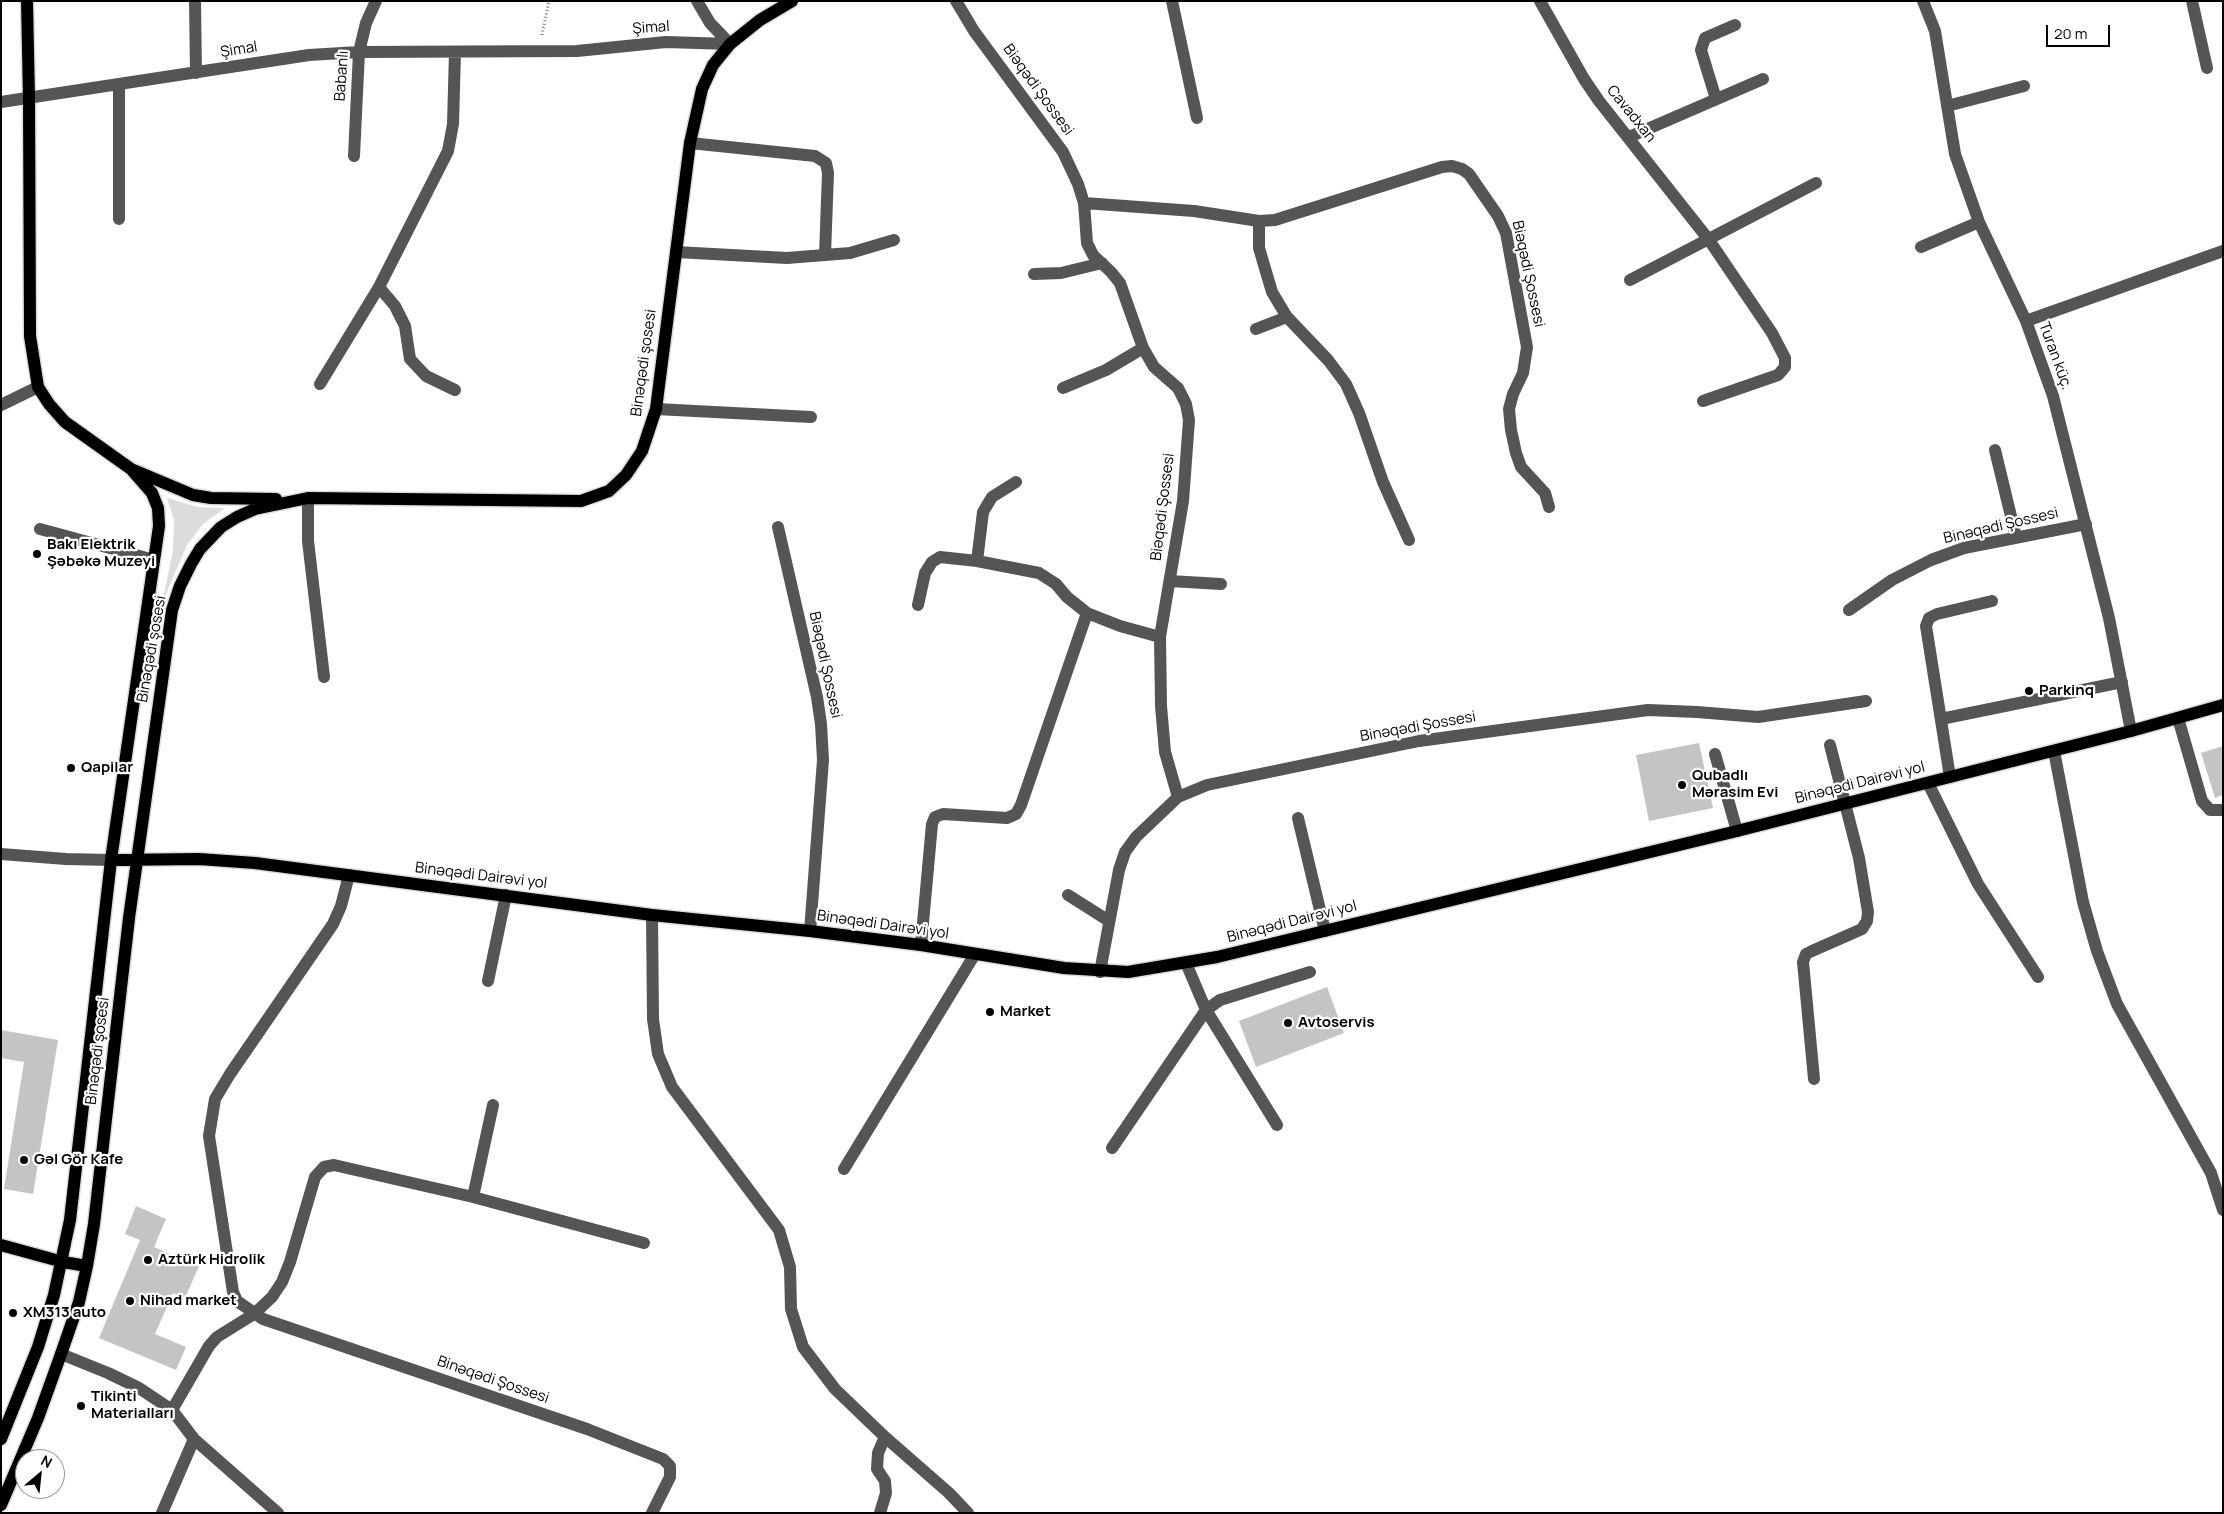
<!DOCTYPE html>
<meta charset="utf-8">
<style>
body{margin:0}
#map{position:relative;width:2224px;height:1514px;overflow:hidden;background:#fff;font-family:Manrope,sans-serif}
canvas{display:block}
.frame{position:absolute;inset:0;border:2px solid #000;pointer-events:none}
.north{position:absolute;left:15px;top:1449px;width:50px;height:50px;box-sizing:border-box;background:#fff;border:1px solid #999;border-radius:50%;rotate:28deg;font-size:14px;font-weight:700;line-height:20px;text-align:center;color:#000}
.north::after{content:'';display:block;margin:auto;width:18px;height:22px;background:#000;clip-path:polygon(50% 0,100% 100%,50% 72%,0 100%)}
.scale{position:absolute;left:2046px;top:25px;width:64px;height:22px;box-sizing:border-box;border:2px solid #000;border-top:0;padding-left:6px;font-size:15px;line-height:18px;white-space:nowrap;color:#000;-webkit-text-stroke:4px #fff;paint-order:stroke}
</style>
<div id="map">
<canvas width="2224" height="1514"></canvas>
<div class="frame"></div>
<div class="north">N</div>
<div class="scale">20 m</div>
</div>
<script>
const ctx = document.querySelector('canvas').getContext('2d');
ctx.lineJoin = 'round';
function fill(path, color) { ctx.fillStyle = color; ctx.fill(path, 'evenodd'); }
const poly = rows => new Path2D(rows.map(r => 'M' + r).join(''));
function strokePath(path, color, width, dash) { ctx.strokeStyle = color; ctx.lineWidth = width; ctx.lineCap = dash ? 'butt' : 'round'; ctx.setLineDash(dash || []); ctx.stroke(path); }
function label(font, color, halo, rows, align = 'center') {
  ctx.font = font + ' Manrope,sans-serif'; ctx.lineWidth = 4.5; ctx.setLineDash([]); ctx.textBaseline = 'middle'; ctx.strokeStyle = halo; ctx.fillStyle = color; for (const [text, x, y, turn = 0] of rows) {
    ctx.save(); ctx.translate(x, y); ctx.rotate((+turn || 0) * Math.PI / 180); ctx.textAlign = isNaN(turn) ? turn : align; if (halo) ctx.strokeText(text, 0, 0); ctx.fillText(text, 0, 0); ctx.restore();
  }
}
fill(poly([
 [167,498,198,507,225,508,203,524,187,545,162,603,173,551,174,520]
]), '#dcdcdc');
fill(poly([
 [1699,743,1713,808,1649,821,1636,755],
 [2223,746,2223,795,2215,798,2201,753],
 [1327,987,1344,1033,1256,1067,1239,1021],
 [1,1030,58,1040,33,1194,4,1189,24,1062,1,1058],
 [136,1206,166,1219,154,1247,199,1266,185,1298,173,1293,155,1334,186,1347,176,1370,99,1338,140,1240,125,1234]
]), '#c4c4c4');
const major = poly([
 [27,1,29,99,30,336,38,387,49,404,65,422,131,469,193,495,211,498,276,499],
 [111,860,199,859,255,863,652,915,810,931,921,945,1064,968,1128,972,1217,957,1737,831,2131,731,2223,705],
 [1,1245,63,1262,87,1266],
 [1,1439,38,1347,54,1295,70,1220,111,860,159,526,158,508,152,493,131,469],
 [1,1505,38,1418,61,1354,79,1302,87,1266,94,1224,129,918,172,610,180,586,191,564,200,549,221,527,237,517,255,509,308,498,581,501,609,491,626,475,642,451,656,409,690,143,702,89,713,65,730,44,760,20,792,1]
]);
strokePath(major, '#dbdbdb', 15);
strokePath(poly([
 [542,35,549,1]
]), '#777', 3, [1, 2.5]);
strokePath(poly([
 [195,1,196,73],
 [697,1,710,23,730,44],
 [956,1,974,31,1063,152,1078,184,1084,203,1087,243,1093,255,1111,272,1120,283,1143,348,1154,367,1178,388,1186,404,1189,420,1183,501,1160,637,1161,706,1165,752,1178,797],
 [1172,1,1197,118],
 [1540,1,1584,79,1599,101,1709,240,1772,333,1785,358,1785,367,1778,375,1703,401],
 [1923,1,1935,31,1955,154,1979,222,2026,321,2053,396,2109,618,2131,731],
 [2192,1,2207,68],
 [119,85,119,219],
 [1716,99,1701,50,1705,38,1735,25],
 [1,102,309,55,359,52,577,51,666,42,730,44],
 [1947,106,2024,86],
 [1629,137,1763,79],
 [690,143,815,156,826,163,828,173,825,255],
 [354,156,359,52,366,23,376,1],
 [1084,203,1194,211,1259,221,1275,220,1442,167,1452,166,1462,169,1469,174,1498,216,1506,233,1527,347,1523,373,1513,394,1509,409,1511,430,1516,453,1521,467,1545,493,1549,507],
 [1259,221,1259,248,1272,292,1287,317,1328,360,1346,384,1359,413,1383,482,1409,540],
 [1921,247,1979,222],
 [676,252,787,258,850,253,894,240],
 [1034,274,1061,273,1102,263],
 [1630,280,1816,183],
 [379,287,395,306,405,326,410,359,426,376,455,390],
 [2026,321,2223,251],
 [1256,329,1287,317],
 [320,384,379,287,448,151,453,124,455,52],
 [1063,388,1106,370,1143,348],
 [1,405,38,387],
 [656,409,811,417],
 [1995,450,2016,537],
 [308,498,308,541,324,677],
 [778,527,817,697,821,724,823,760,810,931],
 [40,529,154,560],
 [977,561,983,512,992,497,1016,482],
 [1170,581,1221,584],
 [918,605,925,573,932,562,940,557,977,561,1039,573,1056,584,1067,597,1087,613,1120,626,1160,637],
 [1849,610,1892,580,1931,560,1964,548,2086,524],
 [2178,718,2202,801,2210,810,2223,810],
 [1941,719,2122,682],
 [2054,751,2083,902,2097,951,2117,1004,2211,1173,2223,1210],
 [1715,754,1737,831],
 [1950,777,1926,626,1929,618,1937,614,1992,601],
 [1928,783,1978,884,2038,977],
 [1298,818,1325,931],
 [1,854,66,859,111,860],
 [349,875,341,906,333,924,230,1074,215,1099,209,1136,233,1292,237,1301,263,1319,587,1429,663,1459,670,1466,670,1477,652,1513],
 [1068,895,1109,921],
 [652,915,653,1019,658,1054,672,1087,779,1230,790,1267,791,1309,803,1347,835,1389,885,1437,949,1493,968,1513],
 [921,945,932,824,935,817,943,814,1007,818,1016,814,1021,805,1087,613],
 [1186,963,1206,1010,1277,1125],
 [1100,972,1119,870,1125,852,1136,837,1178,797,1207,785,1419,741,1648,710,1697,712,1758,717,1866,701],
 [488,981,506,895],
 [1814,1079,1803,962,1806,954,1812,951,1862,929,1867,921,1868,912,1859,858,1830,745],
 [1112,1148,1206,1010,1220,1000,1310,972],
 [844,1169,975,954],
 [473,1197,493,1105],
 [61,1354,108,1373,139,1388,172,1410,194,1439,278,1513],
 [172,1410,209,1346,217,1337,254,1314,272,1297,282,1282,290,1262,315,1177,324,1167,334,1165,473,1197,644,1243],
 [162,1513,194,1439],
 [880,1513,886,1493,885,1481,877,1469,878,1453,885,1437]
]), '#555', 12);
strokePath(major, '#000', 12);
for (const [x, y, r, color] of [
 [37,554,5,"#000"],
 [2029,691,5,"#000"],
 [71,768,5,"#000"],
 [1682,785,5,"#000"],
 [990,1012,5,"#000"],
 [1288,1023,5,"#000"],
 [24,1160,5,"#000"],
 [148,1260,5,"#000"],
 [130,1301,5,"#000"],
 [13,1313,5,"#000"],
 [81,1406,5,"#000"]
]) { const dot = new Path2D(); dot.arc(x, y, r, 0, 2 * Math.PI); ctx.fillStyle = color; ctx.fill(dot); strokePath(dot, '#fff', 2); }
label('15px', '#000', '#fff', [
 ["Şimal",651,28,-4],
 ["Şimal",239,50,-9],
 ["Babanlı",342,76,-86],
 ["Biəqədi Şossesi",1038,90,54],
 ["Cavadxan",1631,114,51],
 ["Biəqədi Şossesi",1528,274,78],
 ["Turan küç.",2055,356,70],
 ["Binəqədi şosesi",644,363,-82],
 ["Biəqədi Şossesi",1163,507,-83],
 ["Binəqədi Şossesi",2001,526,-13],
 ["Binəqədi şosesi",152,649,-80],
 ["Biəqədi Şossesi",825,665,78],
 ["Binəqədi Şossesi",1418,727,-10],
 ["Binəqədi Dairəvi yol",1860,783,-14],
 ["Binəqədi Dairəvi yol",481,876,7],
 ["Binəqədi Dairəvi yol",1292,922,-14],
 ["Binəqədi Dairəvi yol",883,925,8],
 ["Binəqədi şosesi",98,1051,-83],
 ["Binəqədi Şossesi",493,1380,19]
]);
label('bold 15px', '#000', '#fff', [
 ["Bakı Elektrik",47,545],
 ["Şəbəkə Muzeyi",47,562],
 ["Parkinq",2039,691],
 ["Qapilar",81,768],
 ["Qubadlı",1692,776],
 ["Mərasim Evi",1692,793],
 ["Market",1000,1012],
 ["Avtoservis",1298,1023],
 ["Gəl Gör Kafe",34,1160],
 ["Aztürk Hidrolik",158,1260],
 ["Nihad market",140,1301],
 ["XM313 auto",23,1313],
 ["Tikinti",91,1397],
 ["Materialları",91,1414]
], 'left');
</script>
